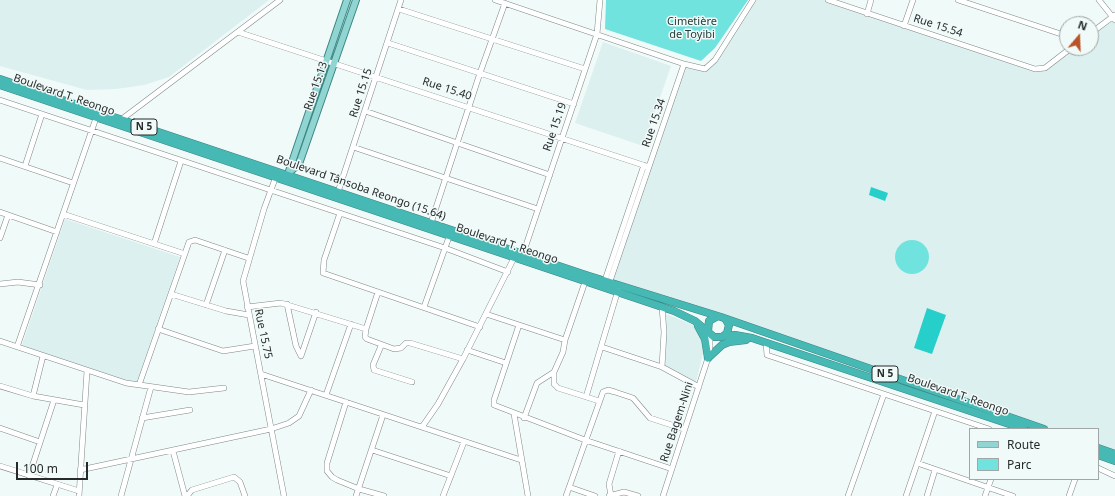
<!DOCTYPE html>
<meta charset="utf-8">
<style>
body{margin:0}
#map{position:relative;width:1115px;height:496px;overflow:hidden;background:#f0faf9;font-family:"Noto Sans",sans-serif}
canvas{display:block}
.legend{position:absolute;left:969px;top:428px;width:130px;height:52px;box-sizing:border-box;background:#f0faf9;border:1px solid #a0a7a6;margin:0;padding:5px 7px;list-style:none;font-size:12px;color:#272a2a}
.legend li{display:flex;align-items:center;gap:8px;height:20px}
.legend b{width:20px;border:1px solid #a0a7a6}
.north{position:absolute;left:1059px;top:16px;width:40px;height:40px;box-sizing:border-box;background:#f0faf9;border:1px solid #a0a7a6;border-radius:50%;rotate:19deg;font-size:11px;font-weight:700;line-height:16px;text-align:center;color:#272a2a}
.north::after{content:'';display:block;margin:auto;width:14px;height:18px;background:#b95328;clip-path:polygon(50% 0,100% 100%,50% 72%,0 100%)}
.scale{position:absolute;left:16px;top:462px;width:72px;height:18px;box-sizing:border-box;border:2px solid #272a2a;border-top:0;padding-left:5px;font-size:12px;line-height:14px;white-space:nowrap;color:#272a2a;-webkit-text-stroke:3px #f0faf9;paint-order:stroke}
</style>
<div id="map">
<canvas width="1115" height="496"></canvas>
<ul class="legend">
<li><b style="height:5px;background:#91d5d2"></b>Route</li>
<li><b style="height:11px;background:#71e3de"></b>Parc</li>
</ul>
<div class="north">N</div>
<div class="scale">100 m</div>
</div>
<script>
const ctx = document.querySelector('canvas').getContext('2d');
ctx.lineJoin = 'round';
function fill(path, color) { ctx.fillStyle = color; ctx.fill(path, 'evenodd'); }
const poly = rows => new Path2D(rows.map(r => 'M' + r).join(''));
function strokePath(path, color, width, dash) { ctx.strokeStyle = color; ctx.lineWidth = width; ctx.lineCap = dash ? 'butt' : 'round'; ctx.setLineDash(dash || []); ctx.stroke(path); }
function label(font, color, halo, rows, align = 'center') {
  ctx.font = font + ' "Noto Sans",sans-serif'; ctx.lineWidth = 3; ctx.setLineDash([]); ctx.textBaseline = 'middle'; ctx.strokeStyle = halo; ctx.fillStyle = color; for (const [text, x, y, turn = 0] of rows) {
    ctx.save(); ctx.translate(x, y); ctx.rotate((+turn || 0) * Math.PI / 180); ctx.textAlign = isNaN(turn) ? turn : align; if (halo) ctx.strokeText(text, 0, 0); ctx.fillText(text, 0, 0); ctx.restore();
  }
}
fill(poly([
 [0,0,269,0,169,77,144,85,116,89,87,90,0,66],
 [753,0,828,0,1041,69,1071,48,1091,48,1091,33,1113,17,1115,20,1115,454,1098,448,1098,429,1044,429,609,282,684,64,709,67],
 [603,42,671,66,643,146,575,123],
 [65,219,180,257,136,384,85,370,22,345],
 [666,314,693,325,701,334,704,349,696,382,665,367]
]), '#dcf0ef');
fill(poly([
 [606,0,748,0,715,48,701,61,605,29],
 '895 257a17 17 0 1 1 34 0a17 17 0 1 1-34 0Z'
]), '#71e3de');
fill(poly([
 [871,187,888,193,885,201,869,195],
 [927,308,946,315,932,354,914,348]
]), '#26cfca');
const minor = poly([
 [495,0,684,64,705,69,715,60,753,0],
 [828,0,1035,69,1045,68,1071,48],
 [958,0,1067,36],
 [1099,0,1115,20],
 [399,9,585,69],
 [867,14,871,0],
 [904,26,913,0],
 [238,32,649,167],
 [1091,33,1115,15],
 [388,43,574,104],
 [0,100,445,248,508,272],
 [365,111,550,175],
 [122,119,280,0],
 [353,147,538,209],
 [0,158,73,183],
 [25,166,42,114],
 [275,179,264,209,243,281,284,496],
 [338,192,401,0],
 [0,212,57,232],
 [340,213,324,260,323,273,480,327],
 [63,214,185,254],
 [431,223,480,73,505,3],
 [0,238,8,215],
 [154,244,181,161],
 [522,257,597,34,600,0],
 [604,283,644,165],
 [0,284,18,282,40,285],
 [609,284,684,64],
 [378,292,366,329,365,337,367,339,394,349,401,348,406,343,410,343,463,359],
 [171,294,226,311,249,315],
 [287,304,296,346,301,356],
 [206,305,225,250],
 [247,307,281,303,366,329],
 [424,307,449,237],
 [486,314,565,340],
 [519,325,494,400,494,405,585,440,672,469],
 [158,329,223,351,255,346],
 [0,341,126,383,189,392,224,388],
 [766,343,767,355,989,429],
 [381,346,373,365,374,370,412,382],
 [17,347,96,118],
 [602,347,662,367,699,387],
 [467,350,506,363],
 [301,356,316,312],
 [662,367,664,332,662,307],
 [554,372,554,384,558,388,599,401],
 [261,374,521,460],
 [139,385,189,242,195,240,248,258],
 [0,386,33,396,84,405],
 [326,395,351,324],
 [33,396,43,356],
 [586,397,618,290],
 [346,402,327,463,327,471,332,477,337,480,359,489,384,496],
 [514,414,528,496],
 [142,418,190,410],
 [524,418,537,383,554,372,563,352,565,340,585,282],
 [422,427,438,404,463,359,516,254],
 [0,428,40,442],
 [372,450,451,476],
 [173,451,185,496],
 [917,463,1013,496],
 [0,466,79,491],
 [1098,468,1115,476],
 [80,470,271,429,289,423,299,416,311,390],
 [29,476,54,400],
 [569,487,595,496],
 [53,496,57,485],
 [79,496,87,371],
 [121,496,151,387],
 [187,496,192,490,234,477,240,482,245,496],
 [356,496,383,415],
 [443,496,464,442],
 [566,496,603,392,608,390,615,392,633,398,650,418,684,429],
 [609,496,624,492,638,496],
 [611,496,609,484,619,451],
 [663,496,708,358,710,347,710,334],
 [848,496,884,394],
 [906,496,935,411],
 [927,496,935,470],
 [985,496,991,479],
 [1069,496,1075,479]
]);
const major = poly([
 [288,174,347,0],
 [285,176,299,164,356,0]
]);
const highway = poly([
 [0,79,586,275,721,317,1044,429],
 [0,85,674,311,695,321,714,337,722,337,727,333,729,325,726,320],
 [698,326,705,339,708,358],
 [708,331,709,321,716,317],
 [725,336,735,335,752,338,1024,429],
 [708,358,722,345,729,342,746,340],
 [1098,448,1115,454],
 [1098,455,1115,461]
]);
strokePath(minor, '#7f8887', 6);
strokePath(major, '#3c8784', 8);
strokePath(highway, '#3c8784', 8);
strokePath(minor, '#fff', 5);
strokePath(major, '#91d5d2', 6);
strokePath(highway, '#47b9b4', 7);
for (const [x, y, w] of [
 [144,127,26],
 [885,374,26]
]) { const box = new Path2D(); box.roundRect(x - w / 2, y - 8, w, 16, 3); ctx.fillStyle = '#f0faf9'; ctx.fill(box); strokePath(box, '#272a2a', 1); }
label('bold 10px', '#272a2a', null, [
 ["N 5",144,127],
 ["N 5",885,374]
]);
label('11px', '#243e3c', '#f0faf9', [
 ["Cimetière",692,22],
 ["de Toyibi",692,35]
]);
label('11px', '#272a2a', '#f0faf9', [
 ["Rue 15.54",938,26,18],
 ["Rue 15.13",316,86,-71],
 ["Rue 15.40",447,89,18],
 ["Rue 15.15",361,93,-72],
 ["Boulevard T. Reongo",64,95,19],
 ["Rue 15.34",654,123,-71],
 ["Rue 15.19",555,127,-71],
 ["Boulevard Tânsoba Reongo (15.64)",361,188,19],
 ["Boulevard T. Reongo",507,244,18],
 ["Rue 15.75",263,334,78],
 ["Boulevard T. Reongo",958,395,19],
 ["Rue Bagem-Nini",677,422,-72]
]);
</script>
